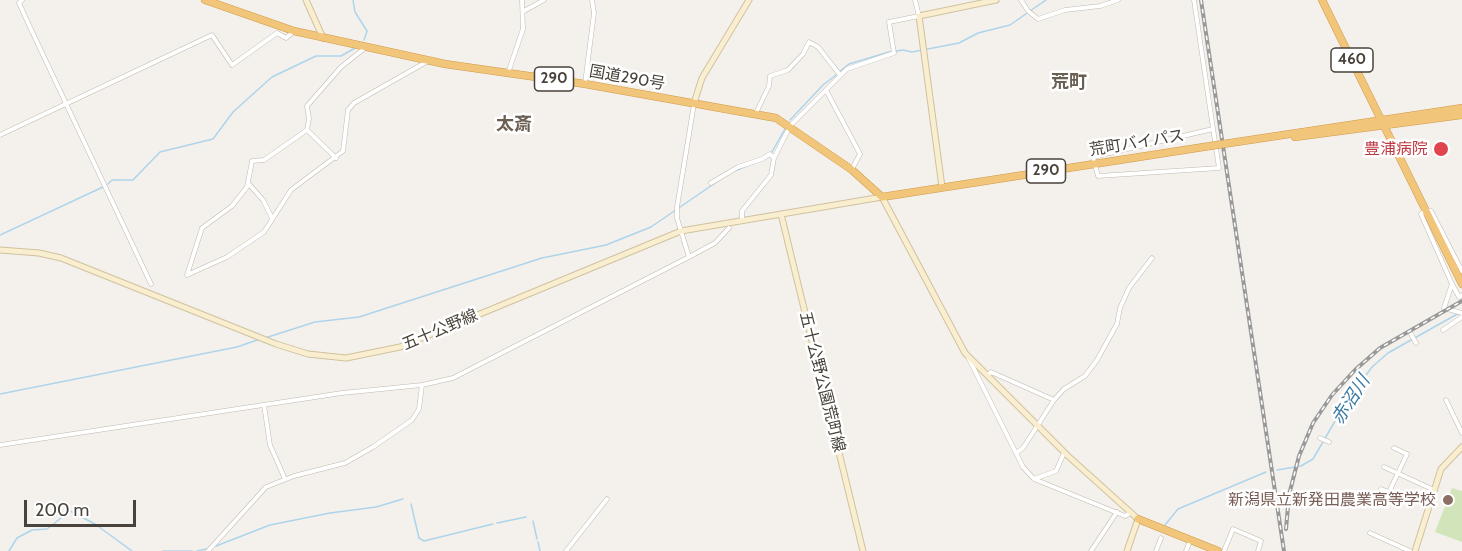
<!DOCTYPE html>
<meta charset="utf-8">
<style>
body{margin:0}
#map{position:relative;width:1462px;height:551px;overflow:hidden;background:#f4f1ec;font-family:Cabin,sans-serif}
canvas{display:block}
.scale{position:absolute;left:24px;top:500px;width:112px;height:27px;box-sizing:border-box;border:3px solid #48423a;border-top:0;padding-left:8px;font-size:18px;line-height:21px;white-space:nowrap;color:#48423a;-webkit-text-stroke:4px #fff;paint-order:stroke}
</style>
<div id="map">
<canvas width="1462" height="551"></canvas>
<div class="scale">200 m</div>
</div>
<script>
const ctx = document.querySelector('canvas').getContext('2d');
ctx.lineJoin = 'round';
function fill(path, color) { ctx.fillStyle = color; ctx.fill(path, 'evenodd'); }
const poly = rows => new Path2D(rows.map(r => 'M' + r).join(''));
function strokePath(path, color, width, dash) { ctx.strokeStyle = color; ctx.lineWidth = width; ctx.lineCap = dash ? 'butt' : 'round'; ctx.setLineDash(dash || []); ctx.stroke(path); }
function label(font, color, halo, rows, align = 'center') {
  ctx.font = font + ' Cabin,"Noto Sans JP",sans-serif'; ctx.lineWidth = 5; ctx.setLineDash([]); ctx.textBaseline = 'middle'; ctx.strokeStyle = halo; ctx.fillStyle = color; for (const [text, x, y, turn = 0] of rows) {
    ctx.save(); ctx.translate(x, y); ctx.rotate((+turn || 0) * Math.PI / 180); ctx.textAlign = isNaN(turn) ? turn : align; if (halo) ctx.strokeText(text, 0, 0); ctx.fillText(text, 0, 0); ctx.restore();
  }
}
fill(poly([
 [1452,488,1462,491,1462,542,1435,532]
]), '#d2e4b9');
strokePath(poly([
 [353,0,355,12,367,31,364,40],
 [840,71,849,64,889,52,903,50,912,52,959,43,978,33,1010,25,1046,0],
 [790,120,823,85,836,75],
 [737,170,769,157,785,129],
 [108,184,112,180,133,180,160,152,213,139,233,112,272,77,316,56,341,56,355,48],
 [0,235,103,187],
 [265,338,315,322,359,317,542,258,606,245,651,227,718,181],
 [0,394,237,347,260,339],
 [1277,470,1301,466,1313,459,1345,404,1372,367,1388,353,1459,313],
 [411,504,419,538,424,541,493,524],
 [533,521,537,539],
 [497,523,526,517],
 [1165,525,1178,509,1266,472],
 [538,542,540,551],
 [216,546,270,525,330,513,376,507,403,499],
 [9,551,17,538,32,530,47,529,70,511,95,524,132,551],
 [163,551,192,551],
 [197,551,206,549]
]), '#aed4eb', 1.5);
const street = poly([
 [22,0,19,3,29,25,151,284],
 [1021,0,1028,11,1038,19,1065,10,1100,6,1118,0],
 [1194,0,1211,115,1219,168,1098,176,1093,157,1213,129],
 [524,11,544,0],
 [365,48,341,67,307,106,309,119,307,130,264,160,252,161,247,187,232,206,202,228,187,275,227,257,264,232,291,190,343,151,348,110,354,103,428,61],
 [508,73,523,29,522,0],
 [585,83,594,13,592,0],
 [827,92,860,154,852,169],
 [756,113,769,86,770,76,788,70,803,54,809,42,818,47,840,75],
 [307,130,336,158],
 [0,135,212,35,232,65,277,33,286,38,293,32],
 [248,183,263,200,272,218],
 [711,183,738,167,762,159,770,154,774,158],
 [742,220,742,211,771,175,774,158,790,126,847,69,894,53,889,22,919,16,915,0],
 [689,257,677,218,677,207,694,104],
 [1462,271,1431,211,1425,210,1421,214,1452,284,1459,297,1462,295],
 [1452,284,1444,308,1462,313],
 [1443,330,1462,317],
 [1411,334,1416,343],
 [968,357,1023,467,1034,479,1125,516,1130,513],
 [988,375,991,372,1054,400],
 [1446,400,1462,433],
 [264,405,270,445,285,479],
 [1320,438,1329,442],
 [0,445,342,393,422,385,453,378,689,257,715,243,729,228],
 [1016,453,1023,448,1054,400,1064,389,1085,376,1097,360,1117,324,1120,308,1129,288,1152,258],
 [1384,467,1434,490],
 [1034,479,1056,471,1064,453],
 [1381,489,1389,492,1407,454,1394,448],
 [1370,533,1410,551],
 [208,551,266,487,294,476,345,463,373,447,412,420,419,409,422,385],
 [566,551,607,499],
 [1091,551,1117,512],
 [1156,551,1161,538],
 [1186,551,1190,541],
 [1224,551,1233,529,1261,541,1258,551]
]);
const secondary = poly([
 [306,0,323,38],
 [694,103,702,78,749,0],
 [942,187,919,16,996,0],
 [781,214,863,551],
 [0,250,39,253,61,258,276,344,308,354,346,358,400,347,681,231,882,197,965,353,1068,456,1138,519,1127,551],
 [1415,551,1441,469,1462,447]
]);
const highway = poly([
 [205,0,294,31,445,64,585,84,776,118,852,170,882,197,1210,146],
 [1322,0,1462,284],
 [1295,137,1462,115],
 [1230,143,1462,108],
 [1138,519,1218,551]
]);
strokePath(street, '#bfb9af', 5);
strokePath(secondary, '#d0c29f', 7);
strokePath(highway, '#d09a4a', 8);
strokePath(street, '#fff', 4);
strokePath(secondary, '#faeed0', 5);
strokePath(highway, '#f1c57a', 7);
const rail = poly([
 [1201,0,1284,551],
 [1286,529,1289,495,1299,456,1313,423,1332,395,1355,370,1380,348,1462,301]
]);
strokePath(rail, '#999', 4);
strokePath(rail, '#fff', 1.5, [4.5]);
const highwayBridge = poly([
 [1210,146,1230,143]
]);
strokePath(highwayBridge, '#d09a4a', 8, []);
strokePath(highwayBridge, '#f1c57a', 7);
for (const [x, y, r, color] of [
 [1441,149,8,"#e0444e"],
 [1448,500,6,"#8d6e63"]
]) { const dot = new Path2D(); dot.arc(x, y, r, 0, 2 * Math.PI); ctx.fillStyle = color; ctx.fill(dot); strokePath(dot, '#fff', 2); }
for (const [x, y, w] of [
 [1352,60,42],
 [554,79,39],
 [1046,171,39]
]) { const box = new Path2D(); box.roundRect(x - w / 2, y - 12, w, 24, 4.5); ctx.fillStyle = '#fff'; ctx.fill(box); strokePath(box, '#48423a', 1.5); }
label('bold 15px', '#48423a', null, [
 ["460",1352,60],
 ["290",554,79],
 ["290",1046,171]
]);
label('16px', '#48423a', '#fff', [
 ["国道290号",627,78,10],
 ["荒町バイパス",1137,143,-9],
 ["五十公野線",440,330,-23],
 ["五十公野公園荒町線",822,382,76]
]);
label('16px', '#be3a42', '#fff', [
 ["豊浦病院",1428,149]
], 'right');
label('16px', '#785e54', '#fff', [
 ["新潟県立新発田農業高等学校",1436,500]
], 'right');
label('bold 18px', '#6a6052', '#fff', [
 ["荒町",1069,83],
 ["太斎",514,125]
]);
label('italic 18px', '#3a7aa3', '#fff', [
 ["赤沼川",1351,400,-57]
]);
</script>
